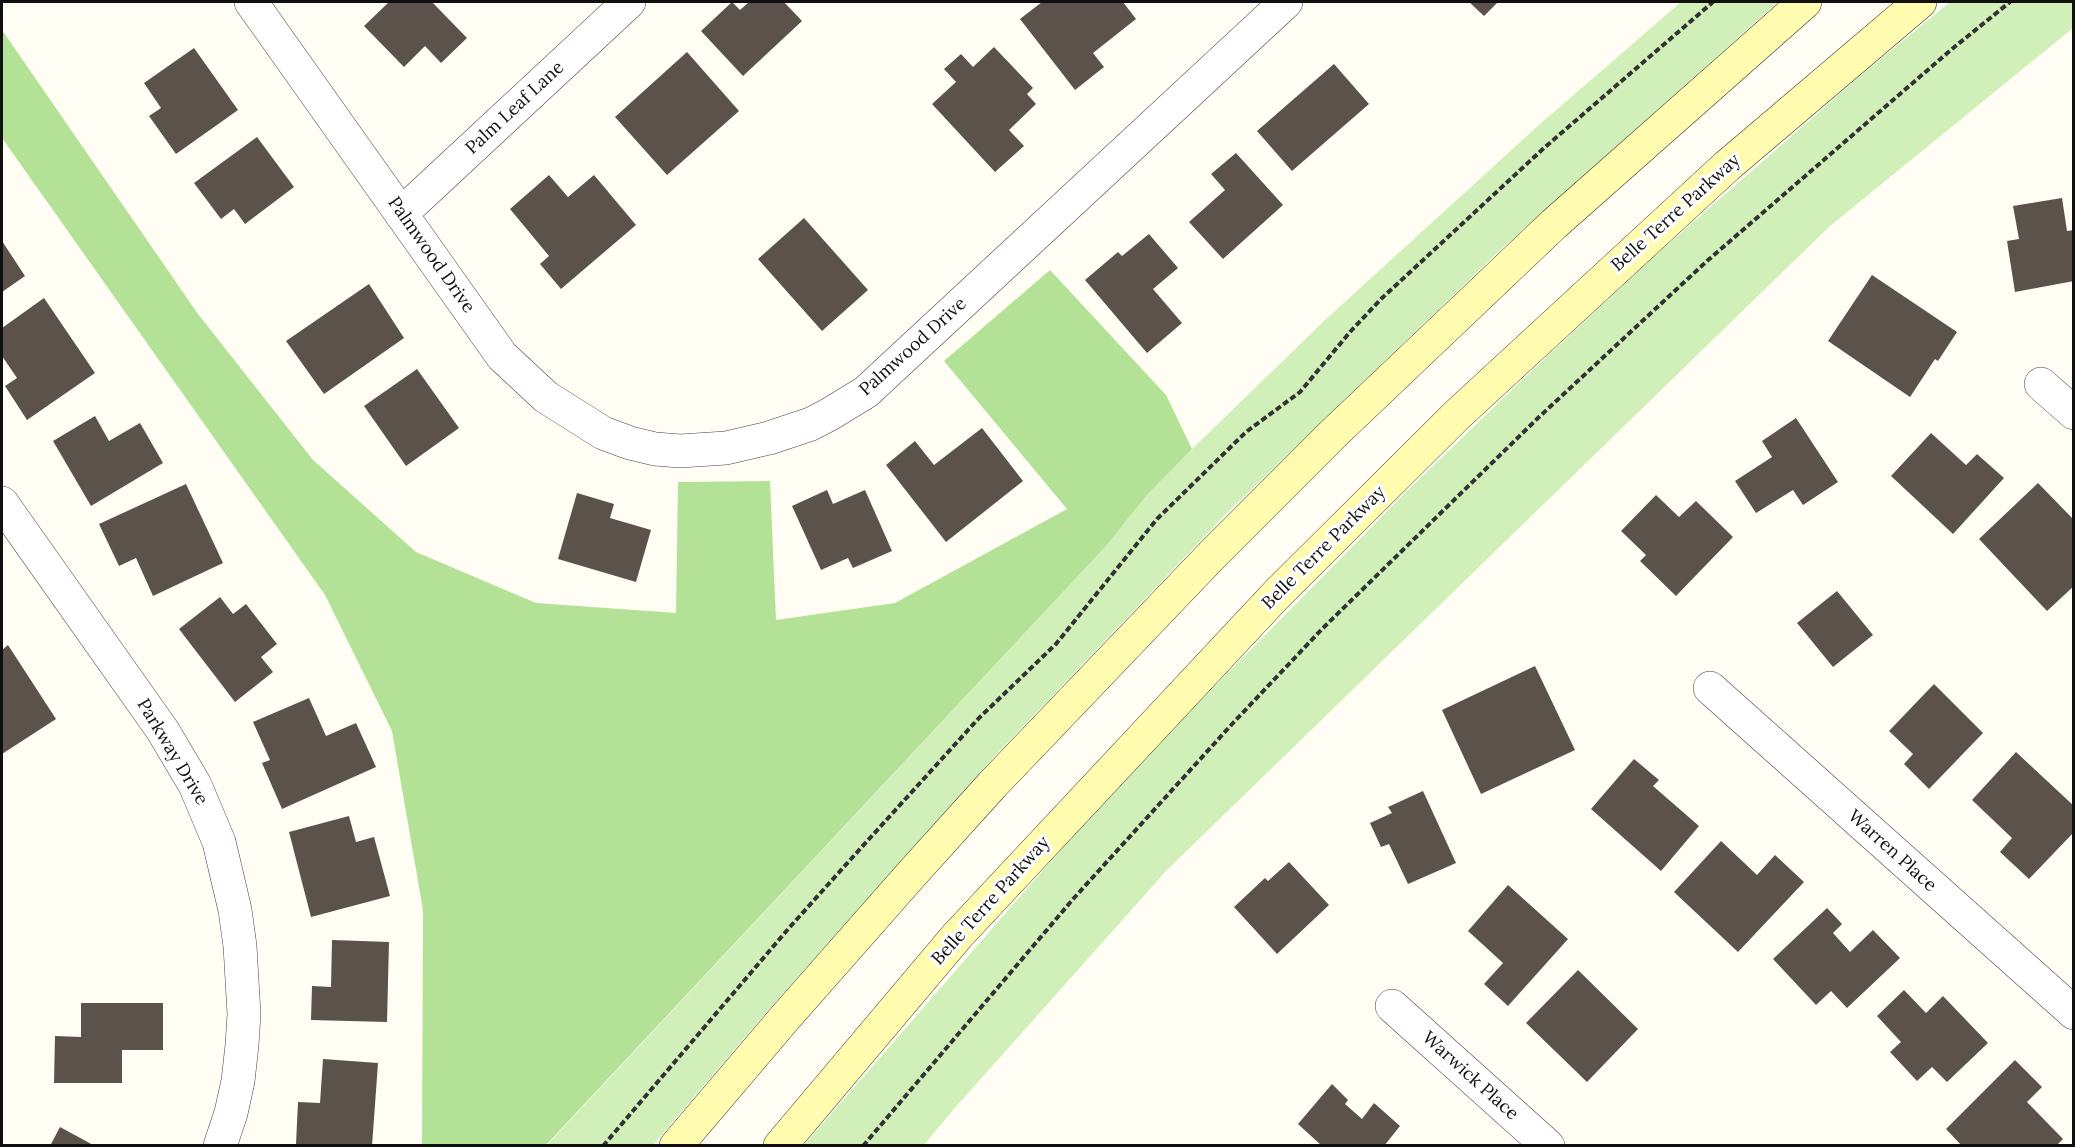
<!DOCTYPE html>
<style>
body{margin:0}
#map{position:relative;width:2075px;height:1147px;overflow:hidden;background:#fffdf4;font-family:Lora,serif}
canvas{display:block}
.frame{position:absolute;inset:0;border:3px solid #101010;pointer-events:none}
</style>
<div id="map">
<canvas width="2075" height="1147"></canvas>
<div class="frame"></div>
</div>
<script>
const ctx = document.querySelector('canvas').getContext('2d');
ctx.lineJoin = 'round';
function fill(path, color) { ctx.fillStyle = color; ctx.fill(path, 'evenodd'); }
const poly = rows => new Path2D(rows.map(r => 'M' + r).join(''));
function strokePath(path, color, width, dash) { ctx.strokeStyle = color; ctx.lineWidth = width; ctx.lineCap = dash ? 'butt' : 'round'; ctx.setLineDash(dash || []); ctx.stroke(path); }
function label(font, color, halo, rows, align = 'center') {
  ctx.font = font + ' Lora,serif'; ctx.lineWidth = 6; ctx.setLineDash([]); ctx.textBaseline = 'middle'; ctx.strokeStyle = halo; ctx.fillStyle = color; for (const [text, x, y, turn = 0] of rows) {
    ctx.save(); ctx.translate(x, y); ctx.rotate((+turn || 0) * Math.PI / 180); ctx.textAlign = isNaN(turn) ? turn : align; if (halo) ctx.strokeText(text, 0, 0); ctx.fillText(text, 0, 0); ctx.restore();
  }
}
fill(poly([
 [1681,2,1778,2,1497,253,1226,514,993,758,763,1016,653,1145,546,1146,1107,545,1146,496,1192,449,1325,320,1540,124],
 [1950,2,2073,2,2073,28,1830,226,1167,870,953,1110,924,1145,804,1145,1064,846,1201,700,1405,493,1521,381,1649,261,1860,76]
]), '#d1efb8');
fill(poly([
 [2,30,198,314,313,460,416,552,536,603,676,613,678,482,770,481,776,620,895,603,1067,509,944,361,1050,270,1166,395,1192,449,1146,496,1107,545,546,1145,422,1145,423,910,392,731,325,595,2,138]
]), '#b3e196');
fill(poly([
 [389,2,432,2,467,38,441,63,425,46,404,67,364,26],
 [732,2,740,10,749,2,784,2,802,21,743,76,701,31],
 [1042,2,1123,2,1136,19,1093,53,1104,67,1075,90,1020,19],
 [1469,2,1498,2,1484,16],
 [994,47,1033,88,1027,94,1036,104,1009,130,1024,146,995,172,932,104,956,82,944,69,961,54,973,67],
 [194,48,238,110,176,154,149,116,161,108,144,83],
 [687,52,739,111,667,175,615,117],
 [1334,64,1369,104,1292,171,1257,131],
 [257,137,294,187,245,224,234,209,221,219,194,183],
 [1236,153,1283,205,1223,259,1189,222,1225,190,1211,174],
 [549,175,568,197,594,175,636,225,561,289,540,264,549,256,510,209],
 [2062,198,2067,231,2074,230,2074,281,2015,292,2007,241,2019,239,2013,206],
 [804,218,868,290,822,331,758,259],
 [1149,234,1178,268,1153,289,1182,323,1147,353,1085,280,1118,252,1122,256],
 [2,241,25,276,2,292],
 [1872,275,1957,332,1938,361,1935,359,1910,397,1828,341],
 [369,284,404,338,324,394,286,341],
 [44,298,95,373,27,420,5,386,17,378,2,356,2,328],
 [417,369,459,428,406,466,364,406],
 [95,416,109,441,140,423,163,463,91,506,53,441],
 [1796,418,1838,482,1803,505,1793,490,1756,513,1735,481,1772,457,1762,441],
 [982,428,1023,481,946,542,886,465,915,441,934,465],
 [1931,433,1966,465,1977,454,2004,478,1953,534,1891,476],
 [2038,483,2074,520,2074,586,2047,611,1979,539],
 [186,484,223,563,153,596,136,558,119,566,99,524],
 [827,490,833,504,865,490,892,551,853,568,848,558,821,570,792,506],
 [577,493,614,504,610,518,651,530,636,582,558,559],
 [1656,495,1679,517,1696,501,1733,537,1676,596,1640,561,1646,555,1621,531],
 [1837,591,1873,635,1833,667,1797,623],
 [220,597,233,614,246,604,277,644,261,657,273,672,235,702,179,629],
 [8,645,56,719,2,754,2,650],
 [1535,666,1575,750,1481,794,1442,710],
 [1934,684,1983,733,1929,789,1904,764,1913,754,1889,731],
 [309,698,326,736,356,723,376,767,282,809,262,763,270,760,253,722],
 [2016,752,2074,806,2074,832,2029,879,2000,852,2012,838,1972,800],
 [1634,759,1659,780,1653,786,1699,826,1661,871,1591,809],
 [1423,791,1456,863,1408,884,1389,844,1381,847,1370,823,1392,813,1388,807],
 [349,816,356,842,374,837,390,896,311,917,289,832],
 [1721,841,1757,875,1775,855,1804,882,1738,952,1674,892],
 [1289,862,1329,905,1277,954,1234,907,1265,878,1268,881],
 [1508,885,1568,939,1508,1006,1484,984,1503,963,1468,931],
 [1827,908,1842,924,1833,933,1850,952,1873,930,1900,958,1847,1008,1831,991,1816,1005,1773,959],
 [332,940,389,942,387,1022,311,1020,312,986,331,987],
 [1578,970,1638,1029,1587,1082,1526,1023],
 [1904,990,1926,1013,1943,996,1988,1043,1947,1082,1932,1067,1917,1081,1890,1052,1901,1042,1877,1016],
 [81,1003,163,1003,163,1050,122,1050,122,1083,54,1083,55,1036,81,1037],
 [323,1059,378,1063,372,1146,296,1144,298,1102,320,1103],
 [2015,1060,2042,1087,2027,1102,2063,1139,2056,1146,1962,1146,1946,1129],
 [1332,1084,1348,1100,1345,1104,1362,1119,1374,1103,1400,1126,1384,1146,1322,1146,1298,1124],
 [60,1127,95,1146,50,1146]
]), '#5a524b');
const street = poly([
 [251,2,502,356,546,397,603,433,630,443,655,449,680,451,726,448,769,438,811,424,830,414,866,392,1286,2],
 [401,214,629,2],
 [2041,384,2074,413],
 [2,503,163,731,195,785,219,842,235,910,240,946,244,1014,242,1045,238,1081,231,1113,220,1146],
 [1710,688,2074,1013],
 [1392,1006,1548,1146]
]);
const secondary = poly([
 [676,1146,783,1020,909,877,992,785,1212,555,1332,435,1554,224,1805,2],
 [780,1146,957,936,1277,594,1457,415,1727,166,1920,2]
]);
strokePath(street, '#434343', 34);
strokePath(secondary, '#323232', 34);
strokePath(poly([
 [603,1146,789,928,860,849,979,718,1056,644,1157,519,1246,432,1300,392,1350,332,1381,299,1462,224,1544,148,1713,2],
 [863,1146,1074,898,1233,723,1323,628,1539,417,1707,261,1952,49,2010,2]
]), '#323232', 4, [6, 3]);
strokePath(street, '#fff', 33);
strokePath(secondary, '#fffbaf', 33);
label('18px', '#101010', '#fff', [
 ["Palm Leaf Lane",515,108,-43],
 ["Belle Terre Parkway",1676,213,-42],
 ["Palmwood Drive",431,255,55],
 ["Palmwood Drive",913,347,-42],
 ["Belle Terre Parkway",1324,548,-45],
 ["Parkway Drive",172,752,59],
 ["Warren Place",1892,851,42],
 ["Belle Terre Parkway",991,901,-48],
 ["Warwick Place",1470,1076,42]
]);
</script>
